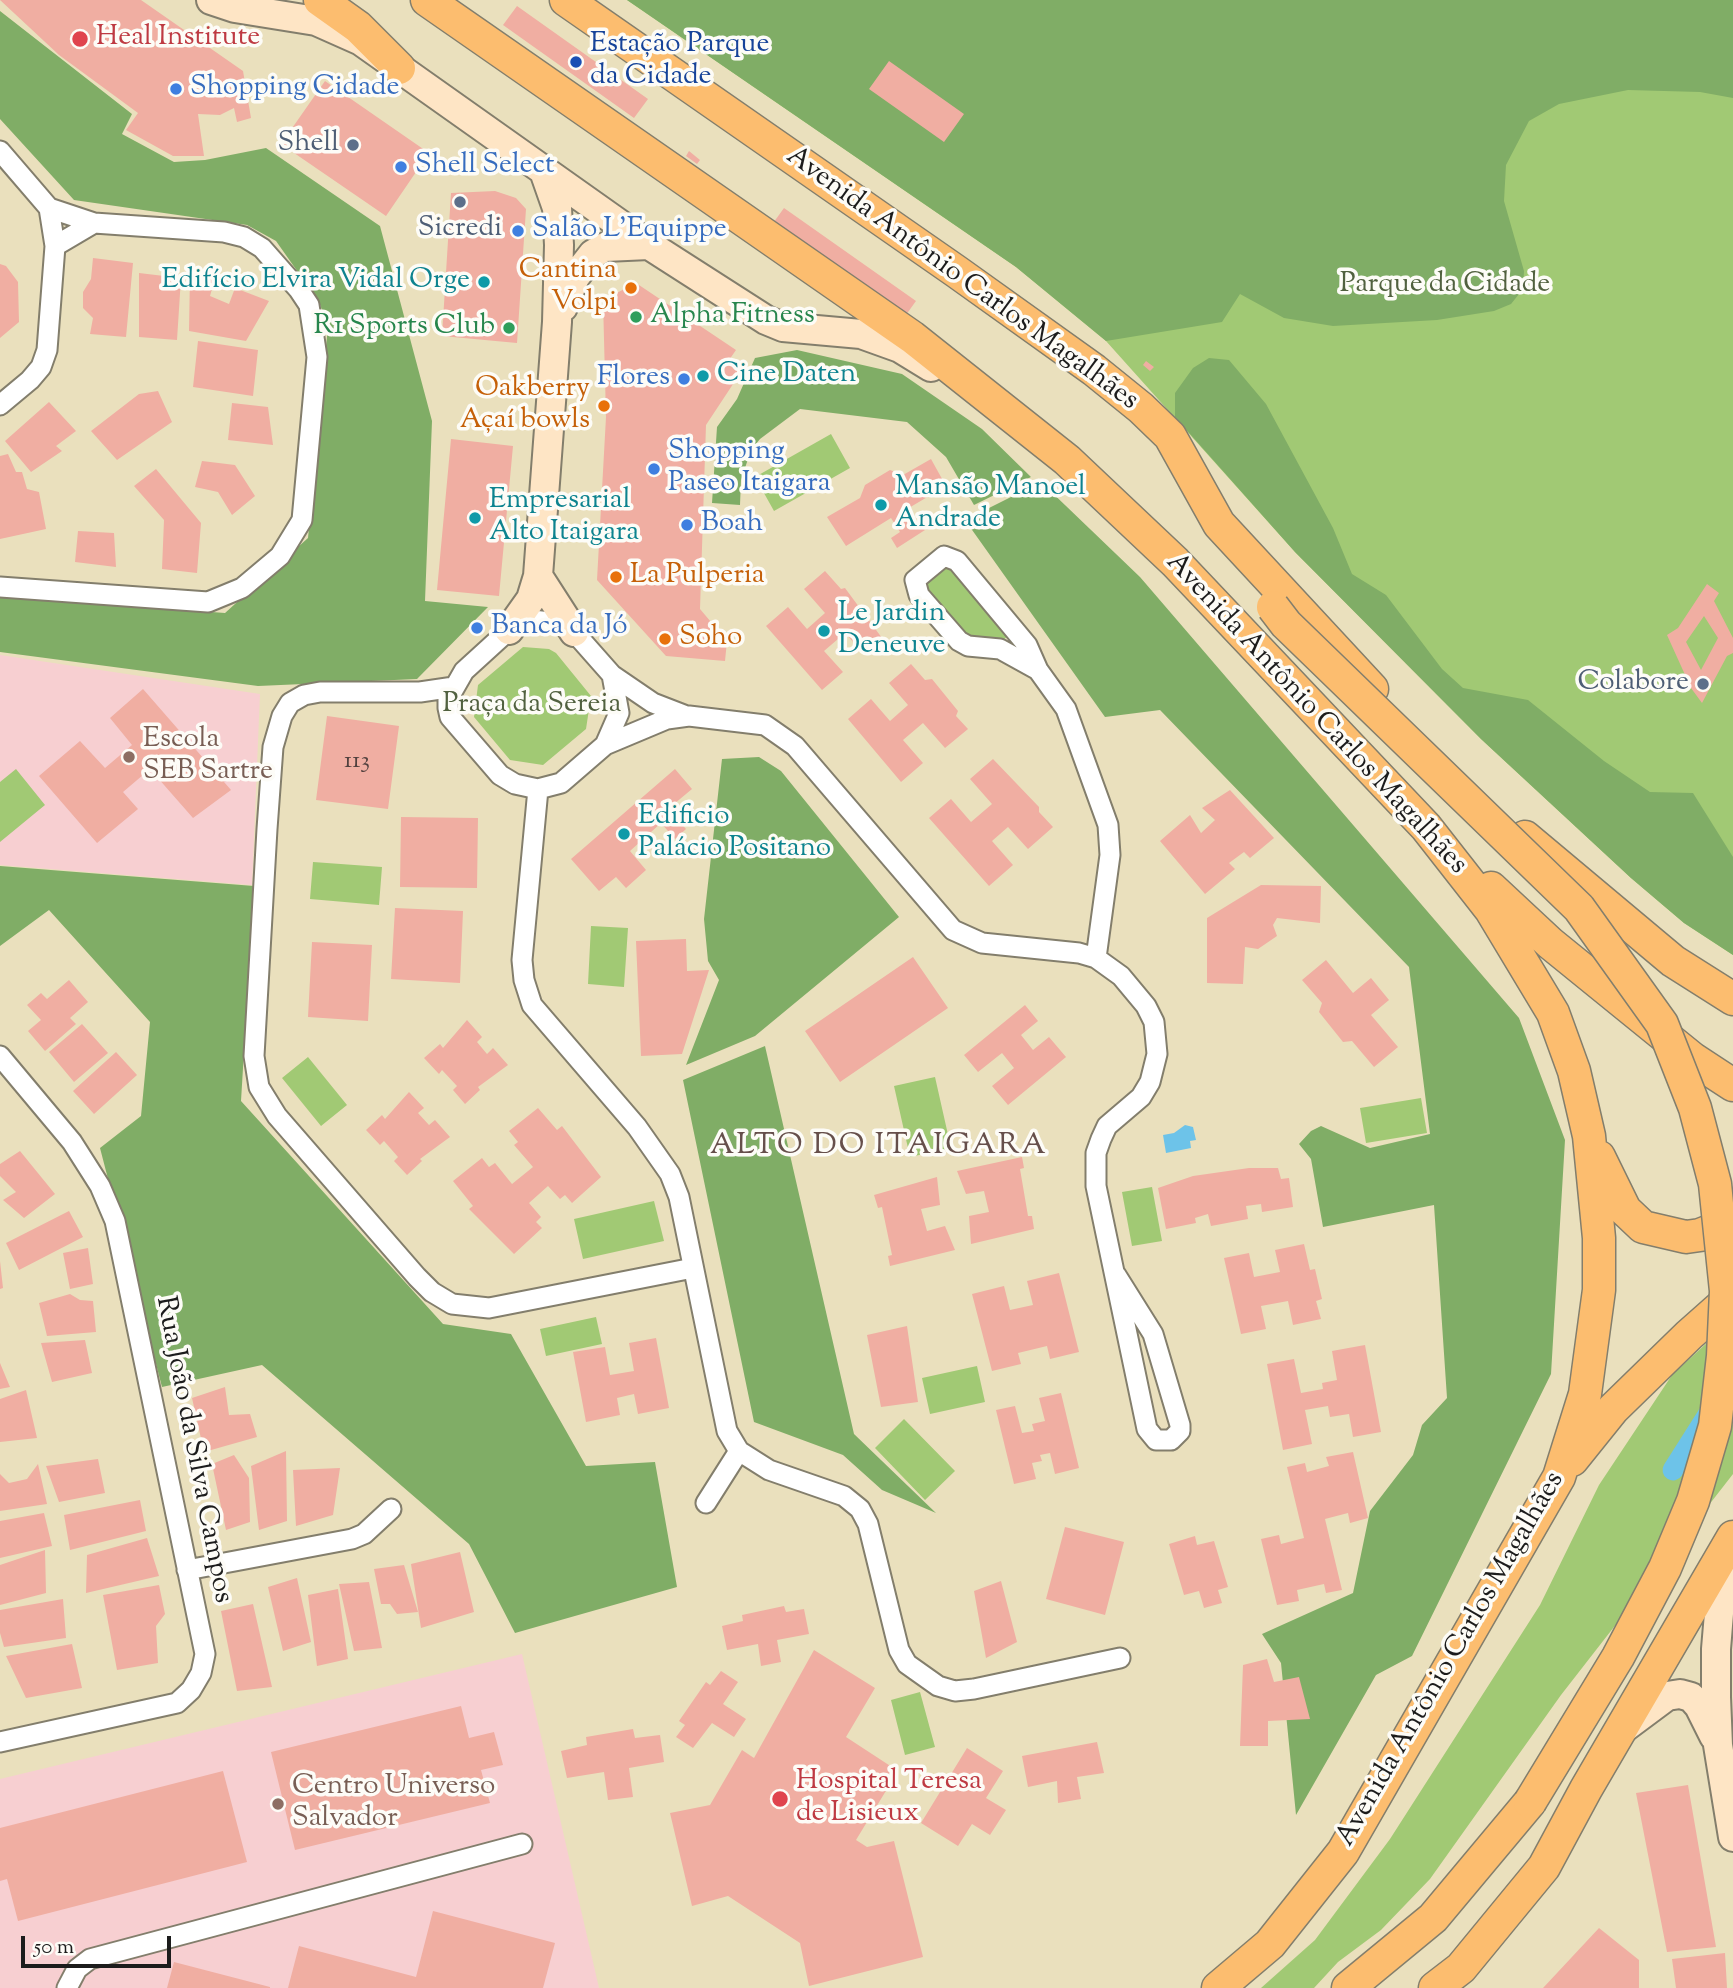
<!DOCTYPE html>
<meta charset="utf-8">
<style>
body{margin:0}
#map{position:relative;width:1733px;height:1988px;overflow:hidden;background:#eae0bd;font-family:"Sorts Mill Goudy",serif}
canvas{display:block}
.scale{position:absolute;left:21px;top:1936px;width:150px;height:32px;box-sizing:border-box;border:4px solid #1c1c1c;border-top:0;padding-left:9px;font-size:21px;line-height:24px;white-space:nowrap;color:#1c1c1c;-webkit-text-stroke:5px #fdfcf7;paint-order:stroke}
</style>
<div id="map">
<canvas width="1733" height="1988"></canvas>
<div class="scale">50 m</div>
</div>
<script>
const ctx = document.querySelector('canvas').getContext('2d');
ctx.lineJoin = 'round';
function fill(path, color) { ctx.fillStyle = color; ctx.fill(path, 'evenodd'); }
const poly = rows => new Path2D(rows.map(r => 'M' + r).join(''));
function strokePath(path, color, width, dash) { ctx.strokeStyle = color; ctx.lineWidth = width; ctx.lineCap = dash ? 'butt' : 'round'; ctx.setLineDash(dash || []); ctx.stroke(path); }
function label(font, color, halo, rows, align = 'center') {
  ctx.font = font + ' "Sorts Mill Goudy",serif'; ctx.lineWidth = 7; ctx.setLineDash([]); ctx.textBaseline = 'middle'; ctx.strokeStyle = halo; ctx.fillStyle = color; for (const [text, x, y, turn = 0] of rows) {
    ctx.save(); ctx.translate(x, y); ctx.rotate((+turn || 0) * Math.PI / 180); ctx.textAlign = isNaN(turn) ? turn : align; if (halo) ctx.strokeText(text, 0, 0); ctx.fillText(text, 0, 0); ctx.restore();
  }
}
fill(poly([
 [0,655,260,694,252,885,0,865],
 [522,1654,599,1988,0,1988,0,1779]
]), '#f7cfd1');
fill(poly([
 [627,0,1733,0,1733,955,1684,923,1631,878,1481,739,1295,552,1106,341,1016,267],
 [831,434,850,468,774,511,755,477],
 [944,565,951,565,1008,636,1002,641,966,635,927,588,926,582],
 [523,647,549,649,556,653,591,696,586,729,543,765,510,760,474,717,478,685],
 [16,769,45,805,0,842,0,782],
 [313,862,382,867,379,905,310,899],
 [591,926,628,928,624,987,588,984],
 [308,1057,347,1105,321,1126,282,1078],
 [935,1077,951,1148,910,1157,894,1086],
 [1421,1098,1427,1133,1366,1143,1360,1108],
 [1152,1187,1162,1241,1132,1246,1122,1192],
 [654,1201,664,1241,583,1259,574,1219],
 [596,1317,602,1344,546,1356,540,1329],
 [1733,1319,1733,1474,1561,1695,1430,1879,1381,1930,1338,1962,1314,1988,1261,1988,1315,1940,1390,1839,1540,1605,1599,1485,1672,1375],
 [977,1366,985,1402,930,1414,922,1378],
 [904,1419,955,1471,925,1500,875,1448],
 [920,1692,935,1747,905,1755,891,1700]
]), '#a1c974');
fill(poly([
 [627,0,1733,0,1733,98,1700,92,1628,90,1559,104,1529,121,1506,165,1504,201,1524,271,1523,289,1511,304,1494,311,1437,320,1333,326,1284,318,1240,294,1222,322,1106,341,1016,267],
 [0,11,132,114,122,134,174,162,205,160,266,148,380,226,432,421,425,601,488,607,417,679,258,686,0,652,0,596,225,613,308,538,328,326,319,302,276,241,247,225,74,200,0,119],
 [797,350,902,374,982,429,1031,477,974,505,946,457,907,422,800,409,760,439,751,450,741,480,740,505,712,503,717,427,737,399,755,358],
 [1209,358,1229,360,1266,404,1333,528,1352,574,1386,595,1442,669,1463,688,1528,700,1604,761,1650,792,1693,793,1733,857,1733,955,1684,923,1631,878,1481,739,1295,552,1175,417,1175,393,1193,368],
 [1041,482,1140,577,1519,1018,1565,1140,1551,1374,1412,1656,1376,1675,1296,1815,1281,1663,1262,1634,1353,1593,1370,1511,1413,1455,1422,1425,1447,1398,1434,1205,1323,1227,1311,1159,1299,1144,1311,1131,1321,1126,1370,1148,1430,1134,1409,967,1160,710,1105,717,965,520],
 [759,757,781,771,899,917,755,1036,686,1065,719,980,708,961,704,919,722,759],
 [0,866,254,886,241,1101,443,1324,511,1334,586,1466,655,1462,677,1587,515,1633,469,1544,262,1365,162,1387,100,1148,141,1116,150,1022,49,910,0,946],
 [765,1046,854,1434,936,1513,882,1490,843,1455,754,1422,683,1080]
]), '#80ad66');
fill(poly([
 [1185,1125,1193,1127,1196,1140,1190,1141,1191,1148,1166,1153,1163,1135,1174,1133]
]), '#6dc3e9');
strokePath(poly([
 [1673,1470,1711,1410]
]), '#6dc3e9', 21);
fill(poly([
 [0,0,141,0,243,71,251,118,237,122,234,108,220,115,198,114,204,156,173,156,126,130,138,113,59,55],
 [517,6,648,99,634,118,503,25],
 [889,61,964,114,944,142,869,89],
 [325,81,429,153,386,216,281,144],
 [689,151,700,160,697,164,686,156],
 [495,191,516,198,526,209,517,343,442,336,451,193],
 [784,208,916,301,903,319,771,226],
 [93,258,133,263,126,337,90,334,93,318,83,308,83,292,91,279],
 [0,264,6,266,18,282,19,322,0,338],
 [139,273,181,278,177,340,139,337],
 [190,274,215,278,210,296,229,304,235,288,269,301,246,341,189,331],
 [636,283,736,350,727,363,741,372,706,425,700,609,727,641,725,661,666,656,597,580,606,417,603,300],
 [198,341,258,350,253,396,193,387],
 [1146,361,1154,367,1150,371,1143,365],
 [158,391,172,422,117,460,91,431,139,394],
 [49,402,76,431,56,446,62,451,31,472,5,441],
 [232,403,268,407,273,445,228,440],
 [451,439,513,446,499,596,437,590],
 [8,454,16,472,22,472,27,489,39,492,46,529,0,539,0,456],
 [931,459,946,486,902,512,910,526,919,521,925,530,897,548,891,538,900,532,891,518,846,546,827,517,860,498,865,485,890,470,903,475],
 [202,461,235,465,255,496,232,515,218,492,195,487],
 [156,469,201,523,197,573,162,569,164,520,134,486],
 [78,531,114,533,116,567,75,562],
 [825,571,841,589,845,588,882,638,864,654,845,633,824,651,843,672,822,690,766,626,788,607,807,629,825,613,804,589],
 [1707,584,1719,593,1714,601,1733,638,1733,653,1727,656,1702,703,1691,688,1667,635,1678,628],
 [1704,616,1718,638,1701,670,1686,642],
 [911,664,925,680,932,679,958,711,956,716,968,729,945,748,923,723,903,740,923,763,901,782,848,719,871,699,890,721,908,705,889,683],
 [143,689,231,790,193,818,150,769,123,792,138,809,97,843,39,776,80,741,105,768,132,745,110,718],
 [327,716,399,726,388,809,316,800],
 [993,759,1039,807,1039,812,1053,827,1028,849,1008,827,992,841,1013,865,989,886,929,818,951,799,971,822,992,804,970,779],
 [675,769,692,789,668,809,686,829,675,839,661,823,630,851,646,870,626,888,616,877,599,891,571,859],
 [1230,790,1274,838,1250,858,1244,852,1229,863,1235,869,1205,894,1160,841,1190,815,1201,833,1215,820,1202,808],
 [401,817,478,818,477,888,400,887],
 [1261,885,1321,886,1320,923,1277,918,1273,925,1277,936,1258,949,1245,947,1243,984,1207,983,1207,918],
 [395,908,463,911,460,983,391,979],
 [686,939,687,971,709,970,682,1054,641,1056,636,941],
 [312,942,372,945,368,1021,308,1017],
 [913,957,948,1008,840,1082,805,1031],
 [1326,960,1353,993,1371,978,1389,1000,1371,1015,1398,1047,1374,1067,1352,1041,1343,1042,1319,1012,1322,1003,1302,980],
 [69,980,88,1002,70,1018,76,1024,45,1051,28,1031,41,1020,27,1005,41,993,47,999],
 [1025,1005,1038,1021,1021,1035,1033,1050,1049,1037,1066,1057,1008,1105,992,1086,1014,1068,1002,1053,978,1072,964,1055],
 [467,1020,482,1037,477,1042,487,1054,493,1048,508,1065,478,1087,480,1090,465,1104,453,1090,457,1086,442,1070,439,1074,424,1058,440,1044,443,1048],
 [82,1024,108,1053,74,1082,49,1052],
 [116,1052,137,1075,94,1114,73,1091],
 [409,1092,424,1108,418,1113,429,1125,435,1120,450,1137,420,1159,422,1161,407,1175,394,1161,398,1157,384,1141,380,1145,366,1130,382,1115,385,1119],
 [538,1108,557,1130,562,1126,601,1177,572,1203,565,1195,560,1199,548,1186,529,1203,541,1217,536,1222,542,1228,514,1254,469,1209,473,1206,453,1181,482,1158,489,1167,495,1163,512,1184,533,1167,514,1145,518,1142,509,1131],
 [20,1151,55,1194,24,1218,3,1200,16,1192,0,1176,0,1164],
 [1022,1157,1024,1168,1020,1169,1028,1216,1032,1216,1034,1229,971,1244,969,1216,989,1212,984,1191,966,1194,957,1171],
 [1249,1168,1278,1168,1281,1179,1289,1178,1293,1207,1262,1212,1261,1204,1246,1206,1248,1219,1211,1226,1208,1214,1195,1218,1196,1223,1166,1229,1158,1188,1193,1176],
 [937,1177,940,1205,921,1209,927,1231,945,1226,955,1250,890,1266,888,1256,892,1255,882,1207,878,1208,874,1195],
 [69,1211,83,1237,19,1270,6,1243],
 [1304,1244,1310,1270,1315,1269,1322,1299,1316,1301,1321,1319,1293,1325,1288,1301,1261,1306,1266,1329,1241,1334,1224,1258,1249,1253,1254,1277,1280,1272,1275,1250],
 [88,1248,93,1284,70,1289,63,1253],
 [0,1261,3,1288,0,1289],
 [1059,1273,1079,1352,1050,1359,1047,1346,1018,1353,1021,1364,992,1371,972,1294,1004,1286,1010,1310,1033,1305,1027,1281],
 [70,1294,80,1300,93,1301,96,1332,47,1336,39,1303],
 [907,1326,918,1402,881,1407,867,1335],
 [656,1338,669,1408,638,1414,634,1394,617,1398,620,1415,586,1422,573,1352,605,1347,610,1375,634,1371,629,1343],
 [85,1340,92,1373,52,1382,41,1343],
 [1365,1345,1381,1432,1353,1437,1349,1414,1330,1417,1328,1406,1305,1410,1312,1444,1283,1450,1267,1364,1294,1359,1301,1393,1323,1389,1322,1383,1337,1380,1332,1351],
 [0,1363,10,1387,0,1389],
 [225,1387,229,1415,250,1414,257,1437,204,1452,192,1398],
 [26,1390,37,1438,0,1442,0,1399],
 [1061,1393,1079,1468,1055,1474,1050,1453,1040,1455,1042,1461,1032,1463,1036,1479,1014,1484,996,1410,1015,1406,1022,1433,1034,1431,1032,1424,1045,1421,1039,1398],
 [286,1451,287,1521,259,1530,251,1466],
 [1353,1452,1368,1518,1350,1523,1348,1513,1325,1519,1342,1590,1326,1593,1324,1584,1297,1590,1299,1601,1277,1605,1261,1539,1279,1535,1281,1544,1304,1538,1287,1467,1305,1463,1307,1472,1329,1466,1326,1457],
 [234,1455,249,1478,250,1522,226,1530,212,1464],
 [98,1459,105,1493,59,1502,46,1466],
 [38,1464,47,1504,0,1511,0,1474,9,1483,27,1479],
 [340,1468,333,1515,296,1526,293,1470],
 [140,1500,146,1531,70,1550,64,1515],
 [44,1513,52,1546,0,1558,0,1521],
 [1065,1527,1124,1542,1105,1615,1046,1599],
 [1195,1536,1197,1545,1214,1541,1228,1587,1218,1590,1222,1603,1204,1608,1199,1591,1184,1595,1169,1544],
 [147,1538,159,1576,86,1593,87,1555],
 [45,1550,46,1593,0,1605,0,1565],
 [460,1552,474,1612,421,1628,411,1564],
 [404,1565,418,1612,397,1614,390,1604,381,1604,374,1569],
 [297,1578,311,1642,283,1651,268,1587],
 [1001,1581,1017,1642,986,1658,974,1591],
 [369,1582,382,1648,354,1651,339,1584],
 [159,1585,165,1614,156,1626,158,1663,117,1670,103,1595],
 [338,1589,348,1659,317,1666,308,1595],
 [63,1599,66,1638,4,1647,0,1633,0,1610],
 [253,1604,272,1687,237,1691,221,1611],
 [784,1606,786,1612,804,1609,809,1634,777,1640,781,1662,761,1666,758,1644,727,1650,722,1626,743,1621,742,1615],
 [72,1644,82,1688,26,1698,6,1656],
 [814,1650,875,1688,846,1737,898,1771,856,1840,867,1847,894,1841,923,1957,809,1986,800,1943,728,1896,692,1906,670,1813,710,1805,742,1750,754,1758],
 [1267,1659,1274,1682,1299,1677,1310,1719,1268,1721,1268,1746,1240,1746,1243,1665],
 [721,1671,738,1682,723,1704,746,1719,734,1737,712,1723,693,1748,676,1737,685,1725,679,1721,706,1682,710,1685],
 [461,1706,469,1738,494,1732,503,1765,481,1770,490,1803,295,1850,271,1752],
 [633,1729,635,1738,660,1735,664,1762,629,1768,633,1797,608,1800,604,1772,567,1778,561,1751,587,1745,586,1737],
 [1097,1742,1104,1773,1077,1777,1081,1799,1058,1803,1057,1781,1028,1787,1022,1756],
 [967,1748,1003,1771,986,1798,1006,1810,990,1835,972,1824,958,1846,921,1823],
 [223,1771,247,1862,18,1921,7,1879,0,1881,0,1828],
 [1688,1785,1716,1947,1667,1952,1636,1793],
 [433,1911,555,1943,543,1988,288,1988,299,1946,416,1977],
 [1599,1928,1639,1960,1639,1988,1543,1988],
 [1725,1953,1727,1988,1676,1988,1672,1959],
 [174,1962,270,1987,270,1988,167,1988]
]), '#f0aea2');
const street = poly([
 [0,151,49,208,55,246,47,350,41,367,30,380,0,405],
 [55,246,94,223],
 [0,587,208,602,242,588,280,556,302,520,317,357,309,305,299,290,262,248,244,237,224,232,94,223,49,208],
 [532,620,559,623,574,632,612,675,619,713,605,745,561,783,538,789,515,784,500,775,450,717,448,708,448,699,464,671,509,630,532,620],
 [1038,670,1000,649,968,646,959,641,919,595,915,580,944,556,957,561,1027,645,1038,670,1066,709,1108,825,1110,855,1096,958],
 [612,675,653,703,684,715],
 [454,687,420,692,320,692,304,695,290,703,282,716,273,747,267,829,254,1056,259,1087,277,1116,417,1277,432,1292,452,1304,489,1308,693,1268],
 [605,745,667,719,689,716,765,725,795,746,953,930,982,943,1079,953,1096,958,1121,976,1146,1006,1154,1022,1157,1054,1150,1082,1141,1097,1107,1126,1101,1139,1096,1153,1096,1186,1147,1429,1156,1440,1171,1440,1180,1431,1180,1425,1153,1334,1116,1275],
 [538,789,522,960,524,980,532,1005,637,1127,670,1174,679,1197,727,1431,739,1451,769,1470,844,1496,860,1509,868,1524,899,1650,907,1664,938,1686,955,1691,974,1689,1120,1658],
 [0,1056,72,1142,100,1186,115,1221,205,1654,201,1673,191,1690,177,1703,0,1742],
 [706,1503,739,1451],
 [187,1570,352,1539,364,1534,391,1509],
 [67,1988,77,1969,90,1959,522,1844]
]);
const secondary = poly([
 [211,0,235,8,316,21,361,41,649,245,766,320,783,327,861,334,900,348,931,367],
 [563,307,575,277,593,254,605,247,649,245],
 [538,576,574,632],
 [509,630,531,599,538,576,557,322,559,245,557,208,544,171],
 [1724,1554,1716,1649,1716,1697,1718,1745,1733,1837],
 [1624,1728,1667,1696,1680,1694,1691,1697,1699,1706,1714,1736]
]);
const primary = poly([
 [320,0,358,27,399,68],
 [427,0,912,337,1067,460,1175,562,1426,827,1491,910,1553,1013,1574,1071,1589,1136,1599,1238,1599,1290,1585,1394,1559,1477,1343,1852,1270,1944,1218,1988],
 [566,0,957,272,1094,370,1141,408,1170,436,1219,524,1372,689],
 [1525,837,1673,961,1733,999],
 [1491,888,1550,943,1693,1059,1733,1085],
 [1599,1157,1625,1210,1643,1227,1686,1237,1700,1235,1733,1222],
 [1572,1460,1613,1409,1689,1335,1733,1296],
 [1348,1988,1433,1918,1530,1802],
 [1435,1988,1461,1968,1544,1867,1586,1789,1733,1537]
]);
strokePath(street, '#837e6c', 23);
strokePath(secondary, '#837e6c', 32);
strokePath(primary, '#837e6c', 35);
strokePath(street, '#fff', 19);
strokePath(secondary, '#fee5c5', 28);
strokePath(primary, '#fcbd6f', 32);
const primaryBridge = poly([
 [1273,607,1286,624,1579,908,1662,1024,1695,1108,1715,1184,1726,1291,1723,1356,1715,1426,1693,1501,1665,1568,1618,1657,1530,1802]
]);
strokePath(primaryBridge, '#837e6c', 35, []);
strokePath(primaryBridge, '#fcbd6f', 32);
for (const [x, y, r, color] of [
 [80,39,9,"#e0444e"],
 [576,62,7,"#1a4fb4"],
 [176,89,7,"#3f7fe0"],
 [353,145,7,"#5c6f8a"],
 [401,167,7,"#3f7fe0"],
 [460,202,7,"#5c6f8a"],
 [518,231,7,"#3f7fe0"],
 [484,282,7,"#0f9aa8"],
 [631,288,7,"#e8710a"],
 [636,317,7,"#2e9e5b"],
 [509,328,7,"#2e9e5b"],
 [703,376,7,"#0f9aa8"],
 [684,379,7,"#3f7fe0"],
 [604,406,7,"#e8710a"],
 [654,469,7,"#3f7fe0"],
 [881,505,7,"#0f9aa8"],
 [475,518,7,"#0f9aa8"],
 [687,525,7,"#3f7fe0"],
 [616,577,7,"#e8710a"],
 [477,628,7,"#3f7fe0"],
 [824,631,7,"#0f9aa8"],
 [665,639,7,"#e8710a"],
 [1703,684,7,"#5c6f8a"],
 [129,757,7,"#8d6e63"],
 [624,834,7,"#0f9aa8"],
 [780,1799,9,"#e0444e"],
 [278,1804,7,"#8d6e63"]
]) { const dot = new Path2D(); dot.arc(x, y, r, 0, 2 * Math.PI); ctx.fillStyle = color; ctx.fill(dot); strokePath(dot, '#fdfcf7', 2.5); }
label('24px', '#51403e', null, [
 ["113",357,763]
]);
label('28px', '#be3a42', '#fdfcf7', [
 ["Heal Institute",96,39],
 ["Hospital Teresa",796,1783],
 ["de Lisieux",796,1815]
], 'left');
label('28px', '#164399', '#fdfcf7', [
 ["Estação Parque",590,46],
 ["da Cidade",590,78]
], 'left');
label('28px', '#366cbe', '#fdfcf7', [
 ["Shopping Cidade",190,89],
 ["Shell Select",415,167],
 ["Salão L'Equippe",532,231],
 ["Flores",670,379,"right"],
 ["Shopping",668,453],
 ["Paseo Itaigara",668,485],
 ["Boah",701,525],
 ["Banca da Jó",491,628]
], 'left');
label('28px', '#4e5e75', '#fdfcf7', [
 ["Shell",339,145],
 ["Sicredi",460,230,"center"],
 ["Colabore",1689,684]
], 'right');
label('28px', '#c56008', '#fdfcf7', [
 ["Cantina",617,272],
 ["Volpi",617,304],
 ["Oakberry",590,390],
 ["Açaí bowls",590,422],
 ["La Pulperia",630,577,"left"],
 ["Soho",679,639,"left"]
], 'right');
label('28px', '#1c1c1c', '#fdfcf7', [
 ["Avenida Antônio Carlos Magalhães",961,280,36],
 ["Avenida Antônio Carlos Magalhães",1315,715,47],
 ["Rua João da Silva Campos",192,1450,79],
 ["Avenida Antônio Carlos Magalhães",1452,1660,-60]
]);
label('28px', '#0d838f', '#fdfcf7', [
 ["Edifício Elvira Vidal Orge",470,282,"right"],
 ["Cine Daten",717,376],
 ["Mansão Manoel",895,489],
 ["Andrade",895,521],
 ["Empresarial",489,502],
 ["Alto Itaigara",489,534],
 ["Le Jardin",838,615],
 ["Deneuve",838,647],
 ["Edificio",638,818],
 ["Palácio Positano",638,850]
], 'left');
label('28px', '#51613f', '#fdfcf7', [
 ["Parque da Cidade",1445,286],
 ["Praça da Sereia",532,706]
]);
label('28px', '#27864d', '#fdfcf7', [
 ["Alpha Fitness",650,317],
 ["R1 Sports Club",495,328,"right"]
], 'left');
label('28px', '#785e54', '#fdfcf7', [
 ["Escola",143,741],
 ["SEB Sartre",143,773],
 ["Centro Universo",292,1788],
 ["Salvador",292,1820]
], 'left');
ctx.letterSpacing = '2px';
label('30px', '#664f4b', '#fdfcf7', [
 ["ALTO DO ITAIGARA",879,1148]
]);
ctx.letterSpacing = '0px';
</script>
